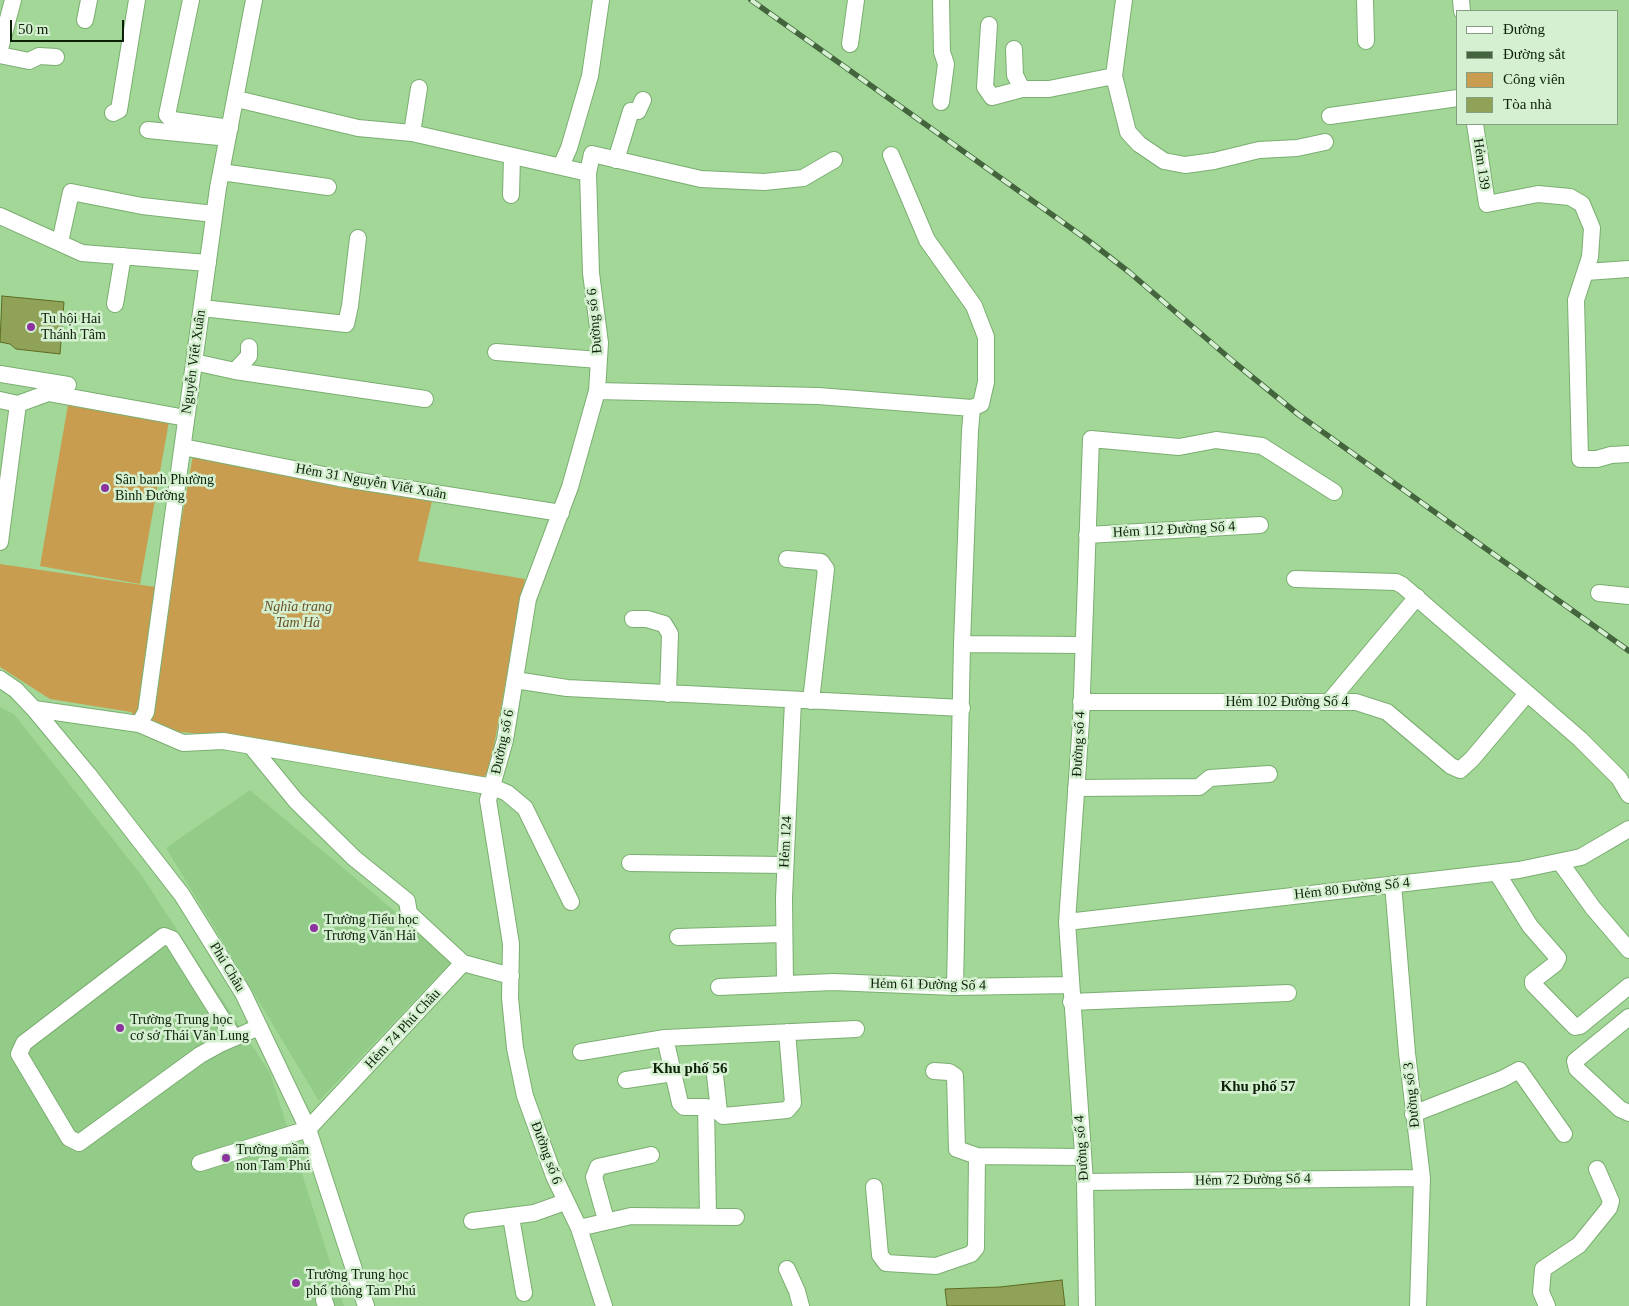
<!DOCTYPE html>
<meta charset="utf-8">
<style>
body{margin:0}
#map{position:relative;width:1629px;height:1306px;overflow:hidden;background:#a2d798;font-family:Georgia,serif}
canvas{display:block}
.legend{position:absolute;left:1456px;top:10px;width:162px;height:115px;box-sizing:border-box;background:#d5f0d0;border:1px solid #859d80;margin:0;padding:6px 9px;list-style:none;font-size:15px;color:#0d2109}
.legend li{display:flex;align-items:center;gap:10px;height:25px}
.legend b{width:25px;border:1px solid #859d80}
.scale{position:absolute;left:10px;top:20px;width:114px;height:22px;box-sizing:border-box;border:2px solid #0d2109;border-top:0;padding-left:6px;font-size:15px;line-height:18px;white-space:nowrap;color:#0d2109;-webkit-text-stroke:4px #d5f0d0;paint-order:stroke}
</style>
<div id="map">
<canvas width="1629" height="1306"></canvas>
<ul class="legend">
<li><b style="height:6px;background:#fff"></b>Đường</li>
<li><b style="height:6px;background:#44643e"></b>Đường sắt</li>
<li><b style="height:14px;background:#c89d50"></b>Công viên</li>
<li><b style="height:14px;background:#90a258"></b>Tòa nhà</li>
</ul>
<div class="scale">50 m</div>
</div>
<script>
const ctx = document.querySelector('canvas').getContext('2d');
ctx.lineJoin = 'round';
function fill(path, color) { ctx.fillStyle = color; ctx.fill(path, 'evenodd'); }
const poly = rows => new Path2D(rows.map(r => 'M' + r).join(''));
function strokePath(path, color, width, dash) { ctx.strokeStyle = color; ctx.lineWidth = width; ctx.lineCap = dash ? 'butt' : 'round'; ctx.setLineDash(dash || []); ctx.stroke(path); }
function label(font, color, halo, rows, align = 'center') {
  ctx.font = font + ' Georgia,serif'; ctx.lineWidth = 5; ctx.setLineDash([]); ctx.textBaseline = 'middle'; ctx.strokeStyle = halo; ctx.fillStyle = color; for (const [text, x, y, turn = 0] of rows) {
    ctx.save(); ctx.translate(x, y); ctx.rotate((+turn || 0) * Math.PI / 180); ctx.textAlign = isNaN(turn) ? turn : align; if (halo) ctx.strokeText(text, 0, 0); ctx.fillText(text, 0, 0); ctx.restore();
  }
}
fill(poly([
 [0,707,14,714,142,876,270,1073,344,1306,0,1306],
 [250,790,453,960,319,1101,166,848]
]), '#93cc88');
fill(poly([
 [70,393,171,410,140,584,40,566],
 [194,450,432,501,418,561,525,579,489,772,481,779,226,736,148,729,131,712,50,699,0,667,0,564,169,589]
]), '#c89d50');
const building = poly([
 [2,296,64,302,60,354,16,349,10,344,0,342,2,296],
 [1062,1280,1065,1306,947,1306,945,1289,1000,1287,1062,1280]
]);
fill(building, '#90a258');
strokePath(building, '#5c6c20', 1);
const minor = poly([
 [191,0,167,115,173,120,230,128],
 [941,0,942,52,946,64,941,102],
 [1124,0,1114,76,1128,132,1139,144,1164,161,1185,165,1214,161,1259,150,1297,148,1325,142],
 [1365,0,1366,41],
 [1461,0,1462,11],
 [85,20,89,0],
 [989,25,985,87,992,97,1022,89],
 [850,44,856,0],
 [0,49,13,0],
 [1014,49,1015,75,1022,89,1049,89,1114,76],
 [0,55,29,61,39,56,56,57],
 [237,99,358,128,412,133,588,173],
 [113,113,119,110,137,0],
 [1330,116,1458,98],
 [1475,124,1487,204,1538,194,1570,197,1582,204,1592,228,1590,257,1576,300,1580,459,1597,459,1611,455,1629,454],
 [148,130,219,137],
 [412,133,419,88],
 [891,155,927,240,974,306,986,337,986,382,981,404,972,408,970,431,962,644,955,987],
 [616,160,631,111,638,111,643,100],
 [561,166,569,148,590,76,601,0],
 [221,172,328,187],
 [511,195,512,157],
 [0,216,82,253,208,263],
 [60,242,71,192,142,206,214,214],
 [1586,272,1629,269],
 [115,304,123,256],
 [202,308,346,324,350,306,358,238],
 [496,352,599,360],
 [194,362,235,371,249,356,249,347],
 [235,371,425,399],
 [0,374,68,385],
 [597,391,818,396,972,408],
 [0,400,18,404],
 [183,447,339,478,561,513],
 [1087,535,1260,525],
 [0,542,18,404,48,393,186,418],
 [787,559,821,562,826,569,811,701],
 [1295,579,1396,582,1402,585,1580,739,1619,778,1629,795],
 [1599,593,1629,596],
 [633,619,647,619,664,624,670,634,668,694],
 [962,644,1082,645],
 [0,679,16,690,34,709,88,774,182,895,243,993,308,1129,366,1306],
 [515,680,567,688,962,708],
 [1081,702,1356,702,1387,712,1451,766,1460,770,1472,759,1526,695],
 [1329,702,1417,597],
 [34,709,139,724,183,743,223,741,493,787,507,793,525,808,571,902],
 [139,724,146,712,218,188,254,0],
 [251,746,296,801,354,858,407,901,409,913,463,963],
 [1076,788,1199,787,1210,778,1269,774],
 [1560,862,1593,908,1629,950],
 [630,863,785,865],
 [1497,873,1530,926,1558,958,1555,964,1533,981,1533,984,1575,1027,1580,1026,1629,986],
 [1393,884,1407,1053,1422,1178,1418,1306],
 [1067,922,1519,870,1581,857,1629,829],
 [678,937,784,934],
 [785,984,784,898,793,701],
 [719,987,833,982,955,987,1070,985],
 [1071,1002,1288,993],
 [1629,1017,1575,1061,1577,1069,1620,1109,1629,1113],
 [234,1038,172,939,164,936,24,1043,19,1054,69,1138,79,1143,200,1055,220,1044,234,1038,259,1027],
 [665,1038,856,1029],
 [581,1052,665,1038,680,1103,684,1107,706,1107,708,1215],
 [934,1071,949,1072,955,1076,957,1149,977,1156,1083,1157],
 [715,1075,719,1112,723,1116,787,1110,793,1103,787,1032],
 [626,1080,673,1073],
 [1413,1114,1502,1079,1519,1070,1564,1134],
 [200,1163,308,1129,463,963,511,976],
 [1085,1182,1422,1178],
 [874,1187,880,1255,886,1263,936,1266,971,1254,976,1248,977,1156],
 [511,1217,524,1293],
 [606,1220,594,1177,598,1167,651,1155],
 [472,1221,534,1213,565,1202],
 [579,1228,631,1216,736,1217],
 [787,1269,797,1291,801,1306],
 [324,1300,326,1306],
 [604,1306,579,1228,554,1176,525,1096,515,1048,510,998,511,944,488,800,505,740,528,599,570,487,597,391,600,343,591,273,588,173,592,154,701,179,764,182,803,178,834,160],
 [1087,1306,1085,1182,1067,922,1081,721,1091,439,1179,447,1216,440,1262,446,1334,492],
 [1547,1306,1541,1292,1543,1269,1579,1245,1609,1208,1611,1201,1597,1169]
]);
strokePath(minor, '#7bae71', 18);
strokePath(minor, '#fff', 16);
const rail = poly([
 [751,0,1089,241,1129,272,1235,363,1299,415,1629,651]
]);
strokePath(rail, '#44643e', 5.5);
strokePath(rail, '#d5f0d0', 4, [11]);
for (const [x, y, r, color] of [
 [31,327,5,"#8c339f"],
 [105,488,5,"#8c339f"],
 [314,928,5,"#8c339f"],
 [120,1028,5,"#8c339f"],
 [226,1158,5,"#8c339f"],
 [296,1283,5,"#8c339f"]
]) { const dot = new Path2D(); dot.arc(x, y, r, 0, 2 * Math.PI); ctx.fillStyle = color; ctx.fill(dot); strokePath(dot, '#d5f0d0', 2); }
label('14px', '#0d2109', '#d5f0d0', [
 ["Hẻm 139",1481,164,82],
 ["Đường số 6",595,321,-95],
 ["Nguyễn Viết Xuân",194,362,-82],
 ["Hẻm 31 Nguyễn Viết Xuân",371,482,10],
 ["Hẻm 112 Đường Số 4",1174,530,-3],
 ["Hẻm 102 Đường Số 4",1287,702],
 ["Đường số 6",503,742,-78],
 ["Đường số 4",1079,744,-87],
 ["Hẻm 124",786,842,-87],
 ["Hẻm 80 Đường Số 4",1352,889,-6],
 ["Phú Châu",227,967,59],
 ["Hẻm 61 Đường Số 4",928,985,1],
 ["Hẻm 74 Phú Châu",403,1029,-47],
 ["Đường số 3",1412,1095,-96],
 ["Đường số 4",1082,1148,-94],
 ["Đường số 6",546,1153,70],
 ["Hẻm 72 Đường Số 4",1253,1180,-1]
]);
label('14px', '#0d2109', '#d5f0d0', [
 ["Tu hội Hai",41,319],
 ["Thánh Tâm",41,335],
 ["Sân banh Phường",115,480],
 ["Bình Đường",115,496],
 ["Trường Tiểu học",324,920],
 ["Trương Văn Hải",324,936],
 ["Trường Trung học",130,1020],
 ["cơ sở Thái Văn Lung",130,1036],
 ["Trường mầm",236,1150],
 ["non Tam Phú",236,1166],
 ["Trường Trung học",306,1275],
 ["phổ thông Tam Phú",306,1291]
], 'left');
label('italic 14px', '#695127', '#d5f0d0', [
 ["Nghĩa trang",298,607],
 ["Tam Hà",298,623]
]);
label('bold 15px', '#0d2109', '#d5f0d0', [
 ["Khu phố 56",690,1069],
 ["Khu phố 57",1258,1087]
]);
</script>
